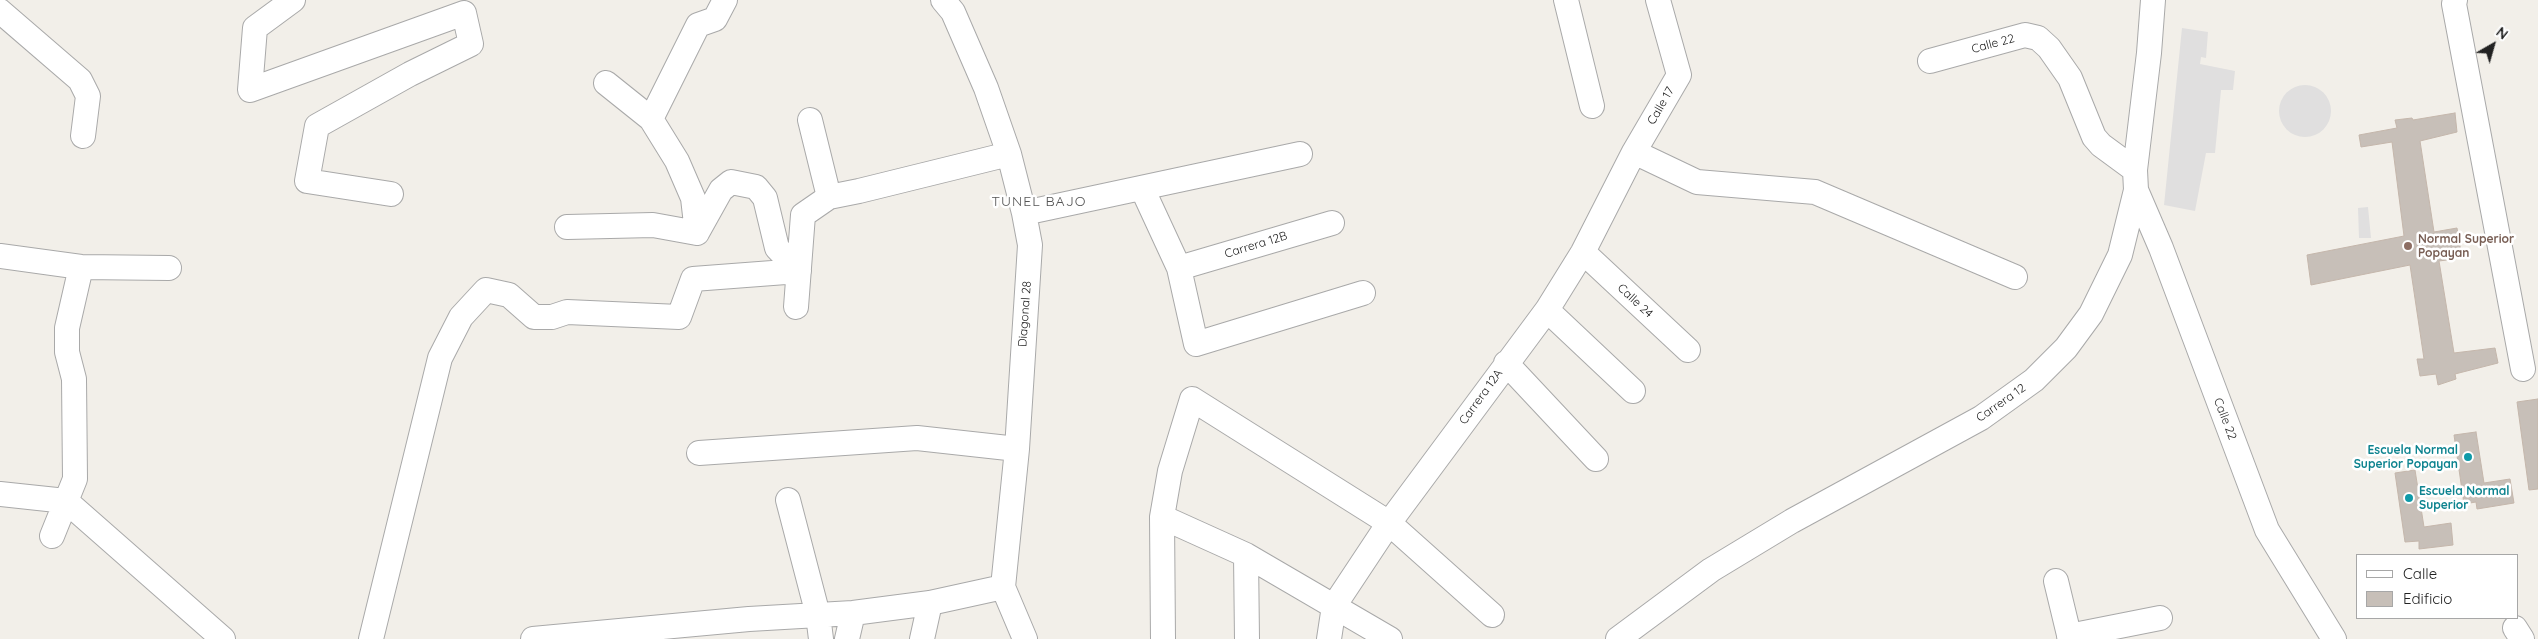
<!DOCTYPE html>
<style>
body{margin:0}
#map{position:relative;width:2538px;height:639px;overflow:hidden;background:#f2efe9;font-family:Quicksand,sans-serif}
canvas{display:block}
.legend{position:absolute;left:2356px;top:554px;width:162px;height:65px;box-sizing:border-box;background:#fff;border:1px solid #a7a7a7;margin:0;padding:6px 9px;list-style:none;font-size:15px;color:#222}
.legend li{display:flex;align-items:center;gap:10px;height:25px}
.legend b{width:25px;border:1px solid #a7a7a7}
.north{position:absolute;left:2468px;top:20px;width:50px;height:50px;-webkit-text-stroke:4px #fff;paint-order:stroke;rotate:38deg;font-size:14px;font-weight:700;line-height:20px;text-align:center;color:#222}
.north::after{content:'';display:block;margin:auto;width:18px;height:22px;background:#222;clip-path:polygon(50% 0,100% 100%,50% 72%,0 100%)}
</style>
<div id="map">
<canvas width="2538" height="639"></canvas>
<ul class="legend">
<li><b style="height:6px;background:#fff"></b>Calle</li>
<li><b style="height:14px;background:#c7bfb8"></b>Edificio</li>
</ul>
<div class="north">N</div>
</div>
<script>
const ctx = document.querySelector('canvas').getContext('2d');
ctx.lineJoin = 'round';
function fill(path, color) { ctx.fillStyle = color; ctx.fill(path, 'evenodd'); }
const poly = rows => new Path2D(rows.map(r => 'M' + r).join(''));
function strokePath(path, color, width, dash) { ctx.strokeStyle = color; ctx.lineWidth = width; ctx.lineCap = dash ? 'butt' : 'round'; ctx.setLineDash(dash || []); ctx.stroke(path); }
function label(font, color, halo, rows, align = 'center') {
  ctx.font = font + ' Quicksand,sans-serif'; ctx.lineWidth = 5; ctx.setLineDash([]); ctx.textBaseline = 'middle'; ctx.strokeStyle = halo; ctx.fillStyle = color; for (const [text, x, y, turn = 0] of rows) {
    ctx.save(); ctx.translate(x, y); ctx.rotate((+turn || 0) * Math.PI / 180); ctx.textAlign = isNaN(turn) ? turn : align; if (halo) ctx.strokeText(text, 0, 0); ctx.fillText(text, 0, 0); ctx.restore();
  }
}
fill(poly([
 [2182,28,2208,32,2206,58,2201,57,2200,64,2235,71,2233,90,2221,90,2215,153,2206,153,2195,211,2164,205],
 '2279 111a26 26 0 1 1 52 0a26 26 0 1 1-52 0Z',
 [2368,207,2371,238,2359,238,2358,208]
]), '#e0dfdf');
const building = poly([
 [2455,113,2457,132,2420,141,2434,232,2457,228,2462,258,2439,261,2454,353,2495,348,2498,363,2455,374,2456,379,2438,385,2436,374,2420,376,2417,359,2424,359,2410,265,2311,285,2307,255,2404,236,2392,142,2361,147,2359,135,2397,128,2395,120,2412,118,2413,120,2455,113],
 [2538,399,2538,489,2529,490,2517,402,2538,399],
 [2476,432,2484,483,2510,479,2514,503,2477,509,2476,502,2464,504,2454,435,2476,432],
 [2415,470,2424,527,2451,523,2453,545,2419,549,2419,541,2405,542,2395,473,2415,470]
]);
fill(building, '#c7bfb8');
strokePath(building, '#c4b6ab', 1);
const minor = poly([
 [293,0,255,28,250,90,464,13,471,44,410,74,317,126,307,181,391,194],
 [943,0,953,12,986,88,1009,154,1024,213,1030,245,1017,449,1003,587,1025,639],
 [1566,0,1592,106],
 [2455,0,2454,4,2523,369],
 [0,11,80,80,88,96,83,136],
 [1930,61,2025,35,2038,38,2049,48,2070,78,2094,137,2101,145,2135,170],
 [606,83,651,119,677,161,693,198,697,233],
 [651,119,698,25,715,19,725,0],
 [810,120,829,197],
 [1634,152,1697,182,1815,192,2015,277],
 [1142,188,1179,268,1196,344,1363,293],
 [2136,190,2161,248,2267,530,2334,639],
 [1024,213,1300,154],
 [567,227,653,225,697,233],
 [697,233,721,190,731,182,756,187,765,198,777,248,799,271],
 [1583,252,1688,350],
 [0,256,81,267,169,268],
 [1179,268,1332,223],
 [796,307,803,215,829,197,859,191,1009,154],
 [1547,310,1633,391],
 [1506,363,1596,459],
 [699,453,917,438,1017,449],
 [0,494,66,501,223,639],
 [788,500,818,615,821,639],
 [1162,517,1246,555,1390,639],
 [52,536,75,479,74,379,67,352,67,328,81,267],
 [1246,555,1247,639],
 [2056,581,2070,639],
 [2515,628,2522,639],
 [2069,636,2160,618],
 [371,639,440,358,461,317,486,290,509,295,534,317,552,317,567,312,679,317,693,279,799,271],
 [533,639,749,619,853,613,930,603,1003,587],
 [847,639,853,613],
 [922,639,930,603],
 [1163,639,1162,517,1170,471,1192,399,1389,523,1492,615],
 [1329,639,1334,606,1389,523,1547,310,1583,252,1634,152,1679,75,1658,0],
 [1618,639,1711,570,1792,521,1981,418,2034,380,2066,348,2091,314,2120,255,2136,190,2135,170,2149,53,2153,0]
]);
strokePath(minor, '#a9a9a9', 26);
strokePath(minor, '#fff', 24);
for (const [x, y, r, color] of [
 [2408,246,5,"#8d6e63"],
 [2468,457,5,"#0f9aa8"],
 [2409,498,5,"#0f9aa8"]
]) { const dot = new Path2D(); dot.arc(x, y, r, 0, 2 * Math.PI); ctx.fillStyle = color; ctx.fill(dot); strokePath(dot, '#fff', 2); }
label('12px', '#222', '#fff', [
 ["Calle 22",1993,44,-15],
 ["Calle 17",1661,106,-60],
 ["Carrera 12B",1256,245,-17],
 ["Calle 24",1635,301,43],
 ["Diagonal 28",1025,314,-86],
 ["Carrera 12A",1481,397,-54],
 ["Carrera 12",2001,403,-35],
 ["Calle 22",2225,419,69]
]);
label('bold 12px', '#785e54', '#fff', [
 ["Normal Superior",2418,239],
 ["Popayan",2418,253]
], 'left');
label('bold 12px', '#0d838f', '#fff', [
 ["Escuela Normal",2458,450],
 ["Superior Popayan",2458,464],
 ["Escuela Normal",2419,491,"left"],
 ["Superior",2419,505,"left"]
], 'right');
ctx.letterSpacing = '1px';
label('14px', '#555', '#fff', [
 ["TUNEL BAJO",1039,202]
]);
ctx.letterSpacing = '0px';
</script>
